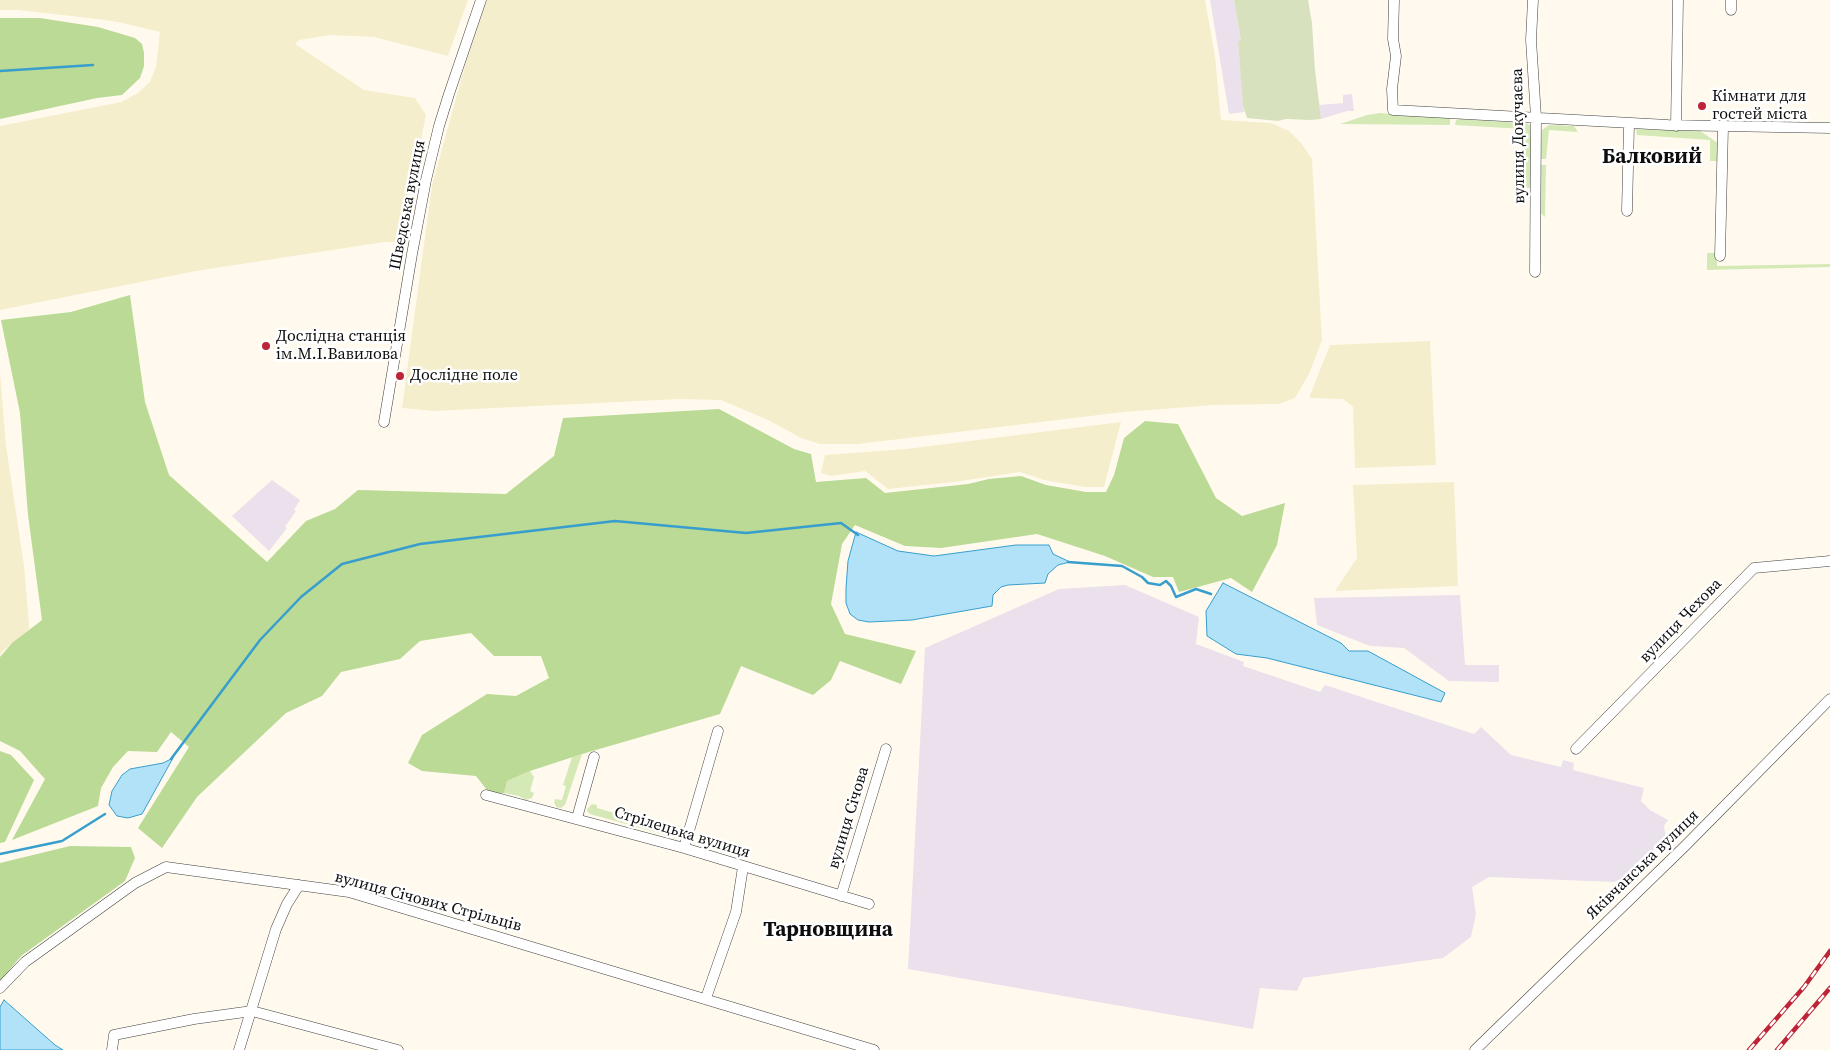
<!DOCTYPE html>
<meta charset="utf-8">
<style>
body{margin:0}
canvas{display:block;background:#fffaed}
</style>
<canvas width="1830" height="1050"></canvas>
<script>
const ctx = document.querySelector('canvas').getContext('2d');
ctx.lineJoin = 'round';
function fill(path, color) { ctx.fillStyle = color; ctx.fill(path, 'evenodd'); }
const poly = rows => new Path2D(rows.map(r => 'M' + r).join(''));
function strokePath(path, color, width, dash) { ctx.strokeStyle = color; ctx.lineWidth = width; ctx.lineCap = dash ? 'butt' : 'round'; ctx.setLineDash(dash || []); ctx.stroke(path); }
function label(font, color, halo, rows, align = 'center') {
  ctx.font = font + ' "Source Serif 4",serif'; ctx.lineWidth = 5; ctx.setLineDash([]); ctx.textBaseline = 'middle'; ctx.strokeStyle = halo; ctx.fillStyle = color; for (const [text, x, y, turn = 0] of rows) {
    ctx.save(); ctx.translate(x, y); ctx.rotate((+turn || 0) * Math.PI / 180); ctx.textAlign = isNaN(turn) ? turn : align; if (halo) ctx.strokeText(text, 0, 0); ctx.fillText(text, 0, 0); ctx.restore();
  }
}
fill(poly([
 [1210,0,1234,0,1241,41,1238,42,1244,112,1229,114],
 [1352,94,1354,111,1347,111,1321,119,1319,105,1343,103,1343,95],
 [272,480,300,500,294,510,296,511,285,527,287,528,269,551,232,516],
 [1125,585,1199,617,1196,644,1244,662,1243,666,1320,692,1325,685,1474,734,1481,727,1511,755,1561,767,1563,760,1574,763,1573,770,1644,788,1641,801,1650,810,1668,820,1664,826,1666,838,1627,876,1614,882,1489,877,1472,887,1476,914,1471,937,1443,958,1303,978,1297,991,1260,988,1253,1029,908,969,925,648,1059,589],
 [1460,595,1465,665,1499,665,1499,682,1449,681,1404,648,1370,646,1317,625,1314,598]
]), '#eae1ec');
fill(poly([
 [0,0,468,0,448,56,374,37,330,35,299,40,295,44,364,90,415,98,426,115,400,242,384,242,196,271,0,310,0,126,121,102,138,93,150,82,156,66,160,32,118,22,97,19,18,10,0,10],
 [487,0,1205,0,1215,56,1221,120,1271,123,1289,131,1301,143,1312,159,1322,340,1309,374,1295,398,1279,404,1214,405,1124,412,858,444,820,444,801,438,768,420,721,400,679,399,434,411,402,408,432,185,468,55],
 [1430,341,1436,465,1355,468,1353,407,1343,399,1310,398,1310,395,1330,345],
 [0,373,6,446,24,566,29,624,29,629,20,640,12,643,3,651,0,655],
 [1121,422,1104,487,1085,487,1044,480,1020,472,954,482,888,489,865,471,831,476,821,473,825,455,906,449],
 [1454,482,1458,586,1335,591,1357,558,1353,485]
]), '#f5eecd');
fill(poly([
 [1380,113,1450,118,1450,125,1340,124,1367,115],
 [1459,119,1525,123,1530,125,1533,188,1523,188,1523,129,1455,125,1456,120],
 [1549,125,1574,126,1578,132,1549,130,1546,159,1540,159,1542,130],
 [1636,129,1700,131,1718,143,1718,161,1710,161,1710,140,1637,135],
 [1539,165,1546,165,1545,217,1538,211],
 [1707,253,1716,253,1717,266,1830,264,1830,267,1707,270],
 [582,754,565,805,561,808,556,807,554,802,555,799,562,800,566,786,563,785,572,757],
 [530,771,534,777,530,791,534,793,532,798,526,800,519,796,504,793,507,781],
 [592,804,597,805,597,808,674,830,676,825,680,826,683,829,683,833,681,837,677,838,590,814,587,811,587,809]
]), '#d5e9b6');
fill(poly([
 [0,18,40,18,98,27,135,38,142,44,144,53,144,66,140,78,122,95,97,98,0,119],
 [130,295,145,402,169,475,267,562,306,521,335,509,358,490,506,494,554,456,563,418,719,409,794,449,811,454,816,482,866,478,885,493,968,484,989,479,1021,476,1046,485,1086,492,1106,492,1114,475,1124,438,1145,421,1178,424,1216,498,1242,516,1285,503,1277,545,1252,592,1231,578,1179,592,1173,577,1153,577,1105,556,1037,534,941,548,905,546,855,525,842,544,831,604,845,634,916,651,901,684,840,661,831,680,813,695,741,666,720,714,582,754,530,771,507,781,504,793,486,795,487,790,476,776,422,771,408,763,422,735,487,694,516,696,549,678,541,656,494,656,471,633,420,641,400,659,341,672,322,696,286,713,197,797,162,848,138,828,189,747,171,732,157,752,128,751,113,767,101,788,98,806,12,840,45,779,20,751,0,741,0,657,12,643,42,620,28,515,20,413,1,320,71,312],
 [0,751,11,755,34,780,5,842,0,843],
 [70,846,131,847,135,858,125,881,21,956,0,981,0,863]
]), '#bada95');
fill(poly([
 [1234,0,1308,0,1312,23,1315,70,1321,119,1310,120,1286,119,1278,121,1247,118,1243,106,1238,41,1241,41]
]), '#d8e1be');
const water = poly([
 [856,532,898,551,934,556,1016,545,1049,545,1053,554,1070,562,1058,565,1048,574,1045,583,1008,585,1001,587,993,595,992,606,912,620,869,622,858,620,850,614,846,603,846,588,848,561,856,532],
 [1223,583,1341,643,1349,651,1368,651,1445,693,1441,702,1267,658,1236,654,1207,636,1206,611,1223,583],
 [173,758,142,814,128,818,117,816,109,805,112,791,122,775,130,769,163,763,173,758],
 [4,1000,55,1045,63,1050,0,1050,0,1007,4,1000]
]);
fill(water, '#b1e2f7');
strokePath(water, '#379ece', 1);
strokePath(poly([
 [0,71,93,65],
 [1068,562,1122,566,1142,577,1148,583,1160,585,1166,581,1171,586,1176,597,1196,589,1211,594],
 [171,759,260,640,301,597,342,564,420,544,615,521,746,533,841,523,858,535],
 [0,854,62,841,105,814]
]), '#379ece', 2.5);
const minor = poly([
 [1394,0,1393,39,1396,56,1392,89,1393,110,1668,125,1830,128],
 [1533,0,1531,40,1536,117,1535,272],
 [1731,10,1731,0],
 [1676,126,1678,0],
 [1627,211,1629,124],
 [1720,256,1723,127],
 [384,422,412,254,426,180,439,126,449,94,481,0],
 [1576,749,1754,568,1830,561],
 [486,795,684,848,869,904],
 [577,818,594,757],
 [684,848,718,731],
 [841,896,886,749],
 [0,988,25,962,135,883,166,867,349,892,874,1050],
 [706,998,736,912,743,867],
 [112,1050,114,1035,194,1019,252,1011,398,1050],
 [239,1050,276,929,287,904,299,885],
 [1475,1050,1686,845,1830,699]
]);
strokePath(minor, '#404040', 11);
strokePath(minor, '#fff', 10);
const rail = poly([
 [1749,1050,1804,987,1830,951],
 [1777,1050,1830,988]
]);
strokePath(rail, '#be2437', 4.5);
strokePath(rail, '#fff', 2.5, [8]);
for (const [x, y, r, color] of [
 [1702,106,5,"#be2437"],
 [266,346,5,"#be2437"],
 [400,376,5,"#be2437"]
]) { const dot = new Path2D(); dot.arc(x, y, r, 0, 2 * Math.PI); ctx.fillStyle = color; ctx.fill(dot); strokePath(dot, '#fff', 2); }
label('16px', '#0d0d0d', '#fff', [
 ["Кімнати для",1712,97],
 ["гостей міста",1712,115],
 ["Дослідна станція",276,337],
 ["ім.М.І.Вавилова",276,355],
 ["Дослідне поле",410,376]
], 'left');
label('16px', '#0d0d0d', '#fff', [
 ["вулиця Докучаєва",1519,136,-91],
 ["Шведська вулиця",408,205,-79],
 ["вулиця Чехова",1681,621,-46],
 ["вулиця Січова",849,818,-73],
 ["Стрілецька вулиця",682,833,17],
 ["Яківчанська вулиця",1643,865,-44],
 ["вулиця Січових Стрільців",428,902,15]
]);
label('bold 21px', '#0d0d0d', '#fff', [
 ["Балковий",1652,158],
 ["Тарновщина",828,931]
]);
</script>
